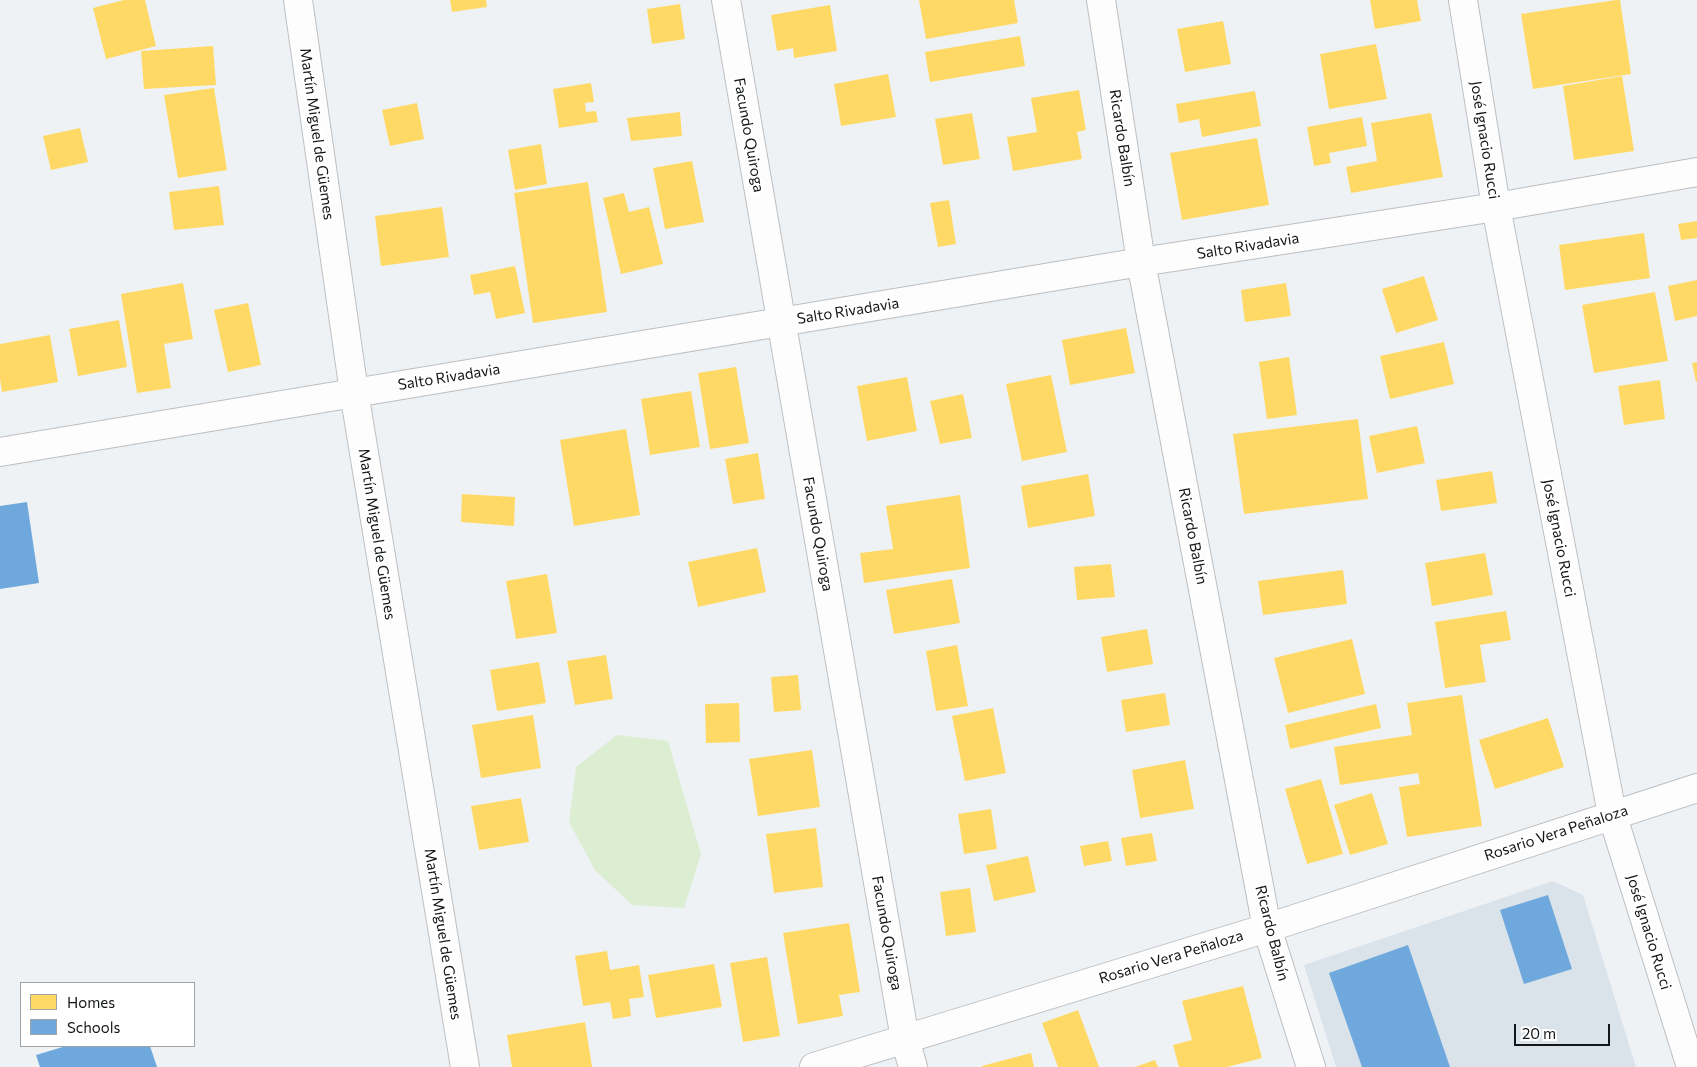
<!DOCTYPE html>
<meta charset="utf-8">
<style>
body{margin:0}
#map{position:relative;width:1697px;height:1067px;overflow:hidden;background:#eff2f5;font-family:Commissioner,sans-serif}
canvas{display:block}
.legend{position:absolute;left:20px;top:982px;width:175px;height:65px;box-sizing:border-box;background:#fff;border:1px solid #a1a2a3;margin:0;padding:6px 9px;list-style:none;font-size:15px;color:#131618}
.legend li{display:flex;align-items:center;gap:10px;height:25px}
.legend b{width:25px;border:1px solid #a1a2a3}
.scale{position:absolute;left:1514px;top:1024px;width:96px;height:22px;box-sizing:border-box;border:2px solid #131618;border-top:0;padding-left:6px;font-size:15px;line-height:18px;white-space:nowrap;color:#131618;-webkit-text-stroke:4px #fff;paint-order:stroke}
</style>
<div id="map">
<canvas width="1697" height="1067"></canvas>
<ul class="legend">
<li><b style="height:14px;background:#ffd966"></b>Homes</li>
<li><b style="height:14px;background:#6fa8dc"></b>Schools</li>
</ul>
<div class="scale">20 m</div>
</div>
<script>
const ctx = document.querySelector('canvas').getContext('2d');
ctx.lineJoin = 'round';
function fill(path, color) { ctx.fillStyle = color; ctx.fill(path, 'evenodd'); }
const poly = rows => new Path2D(rows.map(r => 'M' + r).join(''));
function strokePath(path, color, width, dash) { ctx.strokeStyle = color; ctx.lineWidth = width; ctx.lineCap = dash ? 'butt' : 'round'; ctx.setLineDash(dash || []); ctx.stroke(path); }
function label(font, color, halo, rows, align = 'center') {
  ctx.font = font + ' Commissioner,sans-serif'; ctx.lineWidth = 5; ctx.setLineDash([]); ctx.textBaseline = 'middle'; ctx.strokeStyle = halo; ctx.fillStyle = color; for (const [text, x, y, turn = 0] of rows) {
    ctx.save(); ctx.translate(x, y); ctx.rotate((+turn || 0) * Math.PI / 180); ctx.textAlign = isNaN(turn) ? turn : align; if (halo) ctx.strokeText(text, 0, 0); ctx.fillText(text, 0, 0); ctx.restore();
  }
}
fill(poly([
 [1553,881,1583,895,1636,1067,1336,1067,1304,965]
]), '#dbe3ea');
fill(poly([
 [617,735,668,741,701,854,684,908,632,905,595,870,569,822,576,767]
]), '#dceed1');
fill(poly([
 [124,0,145,0,156,46,106,59,93,8],
 [450,0,486,0,487,7,452,12],
 [919,0,1014,0,1018,23,926,39],
 [1370,0,1417,0,1421,21,1375,29],
 [1616,0,1620,0,1631,74,1533,89,1521,14],
 [680,4,685,39,652,44,647,9],
 [830,5,837,51,794,58,793,48,777,51,771,15],
 [1223,21,1231,64,1185,72,1177,29],
 [1020,36,1025,66,930,82,925,52],
 [1376,44,1387,99,1329,109,1320,54],
 [213,46,216,85,144,89,141,51],
 [888,74,896,117,841,126,834,84],
 [1622,76,1634,151,1574,160,1563,86],
 [591,83,594,102,585,103,586,112,596,111,598,122,559,128,553,89],
 [214,88,227,170,178,178,164,95],
 [1079,90,1086,130,1077,132,1082,159,1013,171,1007,137,1037,132,1031,98],
 [1255,91,1261,126,1202,137,1199,119,1179,123,1176,104],
 [417,103,424,139,390,146,382,110],
 [680,112,682,136,631,141,627,118],
 [972,113,980,159,943,165,935,119],
 [1431,113,1443,177,1351,193,1346,167,1377,161,1371,123],
 [1362,117,1367,146,1329,153,1331,163,1314,166,1307,127],
 [80,128,88,162,51,170,43,136],
 [1257,138,1269,205,1182,220,1170,153],
 [541,144,547,184,515,190,508,150],
 [692,161,704,222,665,229,653,168],
 [588,182,607,312,533,323,514,193],
 [219,186,224,225,174,230,169,192],
 [624,193,629,212,649,207,663,264,621,274,603,198],
 [949,200,956,244,938,247,930,203],
 [442,207,449,257,381,266,375,216],
 [1697,221,1697,238,1681,240,1678,224],
 [1644,233,1650,278,1565,290,1559,245],
 [515,266,525,313,496,319,490,292,474,295,470,275],
 [1424,276,1438,320,1396,333,1382,289],
 [1697,280,1697,316,1675,321,1668,286],
 [183,283,193,339,164,344,171,388,137,393,121,294],
 [1286,283,1291,316,1245,322,1241,290],
 [1655,292,1668,361,1594,373,1582,305],
 [248,303,261,365,228,372,214,310],
 [119,320,127,367,78,376,69,329],
 [1126,328,1135,373,1070,385,1062,340],
 [50,335,58,382,2,392,0,379,0,344],
 [1444,342,1454,384,1390,399,1380,356],
 [1289,357,1297,415,1267,419,1259,362],
 [1697,362,1697,382,1696,382,1692,363],
 [736,367,749,443,710,449,698,373],
 [1051,375,1067,452,1022,461,1006,384],
 [907,377,917,431,867,441,857,386],
 [1660,380,1665,419,1624,425,1618,386],
 [691,391,700,447,650,455,641,399],
 [963,394,972,438,940,444,930,401],
 [1358,419,1368,499,1244,514,1233,434],
 [1417,426,1425,463,1377,473,1369,436],
 [626,429,640,515,574,526,560,440],
 [758,453,765,499,733,504,725,459],
 [1492,471,1497,503,1441,511,1436,480],
 [1088,474,1095,516,1028,528,1021,486],
 [462,494,515,497,514,526,461,522],
 [960,495,970,568,864,583,860,553,893,549,886,506],
 [757,548,766,592,698,607,688,562],
 [1485,553,1493,595,1432,606,1425,563],
 [1111,564,1115,597,1077,600,1074,567],
 [1343,570,1347,604,1263,615,1258,581],
 [547,574,557,633,516,639,506,581],
 [952,579,960,623,894,634,886,590],
 [1506,611,1511,640,1480,645,1486,682,1445,688,1435,622],
 [1147,629,1153,664,1107,672,1101,637],
 [1352,639,1365,694,1288,713,1274,658],
 [957,645,968,706,936,711,926,651],
 [606,655,613,699,575,705,567,661],
 [539,662,546,703,497,711,490,670],
 [798,675,801,710,774,712,771,677],
 [1165,693,1170,725,1126,732,1121,700],
 [1462,695,1482,826,1407,837,1399,787,1420,784,1418,773,1340,785,1334,747,1412,735,1407,703],
 [739,703,740,742,706,743,705,704],
 [1376,704,1381,728,1290,749,1285,725],
 [993,708,1006,773,965,781,952,716],
 [533,715,541,768,481,778,472,725],
 [1548,718,1564,767,1495,789,1479,740],
 [812,750,820,807,758,816,749,759],
 [1185,760,1194,809,1140,818,1132,770],
 [1321,779,1343,854,1307,864,1285,789],
 [1372,793,1388,844,1350,855,1334,805],
 [521,798,529,842,479,850,471,806],
 [991,809,997,849,964,854,958,814],
 [816,828,823,887,774,893,766,834],
 [1152,833,1157,861,1126,866,1121,838],
 [1108,841,1112,861,1084,866,1080,846],
 [1028,856,1036,892,994,901,986,865],
 [970,888,976,932,946,936,940,892],
 [849,923,860,992,839,995,843,1016,798,1024,783,933],
 [607,951,610,970,639,965,644,997,629,999,631,1016,613,1019,610,1002,583,1006,575,956],
 [767,957,780,1036,743,1042,730,963],
 [714,964,722,1007,656,1018,648,975],
 [1243,986,1262,1058,1227,1067,1179,1067,1173,1045,1192,1040,1182,1001],
 [1078,1010,1099,1067,1058,1067,1042,1023],
 [585,1022,592,1067,512,1067,507,1035],
 [1031,1053,1034,1067,982,1067,982,1066],
 [1155,1060,1158,1067,1135,1067]
]), '#ffd966');
fill(poly([
 [27,502,39,583,0,589,0,506],
 [1548,895,1572,969,1524,984,1500,910],
 [1408,945,1450,1067,1362,1067,1329,973],
 [66,1046,150,1046,157,1067,40,1067,36,1055]
]), '#6fa8dc');
const street = poly([
 [298,0,354,392,465,1067],
 [726,0,905,1039,913,1067],
 [1101,0,1141,262,1267,928,1311,1067],
 [1463,0,1496,207,1612,814,1691,1067],
 [0,452,1141,262,1496,207,1697,172],
 [814,1067,1267,928,1697,788]
]);
strokePath(street, '#bcbec0', 30);
strokePath(street, '#fdfdfe', 28);
label('15px', '#131618', '#fff', [
 ["Martín Miguel de Güemes",317,134,82],
 ["Facundo Quiroga",749,135,80],
 ["Ricardo Balbín",1122,138,81],
 ["José Ignacio Rucci",1485,140,81],
 ["Salto Rivadavia",1248,246,-9],
 ["Salto Rivadavia",848,311,-9],
 ["Salto Rivadavia",449,377,-9],
 ["Martín Miguel de Güemes",377,534,81],
 ["Facundo Quiroga",818,534,80],
 ["Ricardo Balbín",1193,536,79],
 ["José Ignacio Rucci",1559,538,79],
 ["Rosario Vera Peñaloza",1556,833,-18],
 ["José Ignacio Rucci",1649,932,73],
 ["Facundo Quiroga",887,933,80],
 ["Ricardo Balbín",1272,933,76],
 ["Martín Miguel de Güemes",443,934,81],
 ["Rosario Vera Peñaloza",1171,957,-17]
]);
</script>
